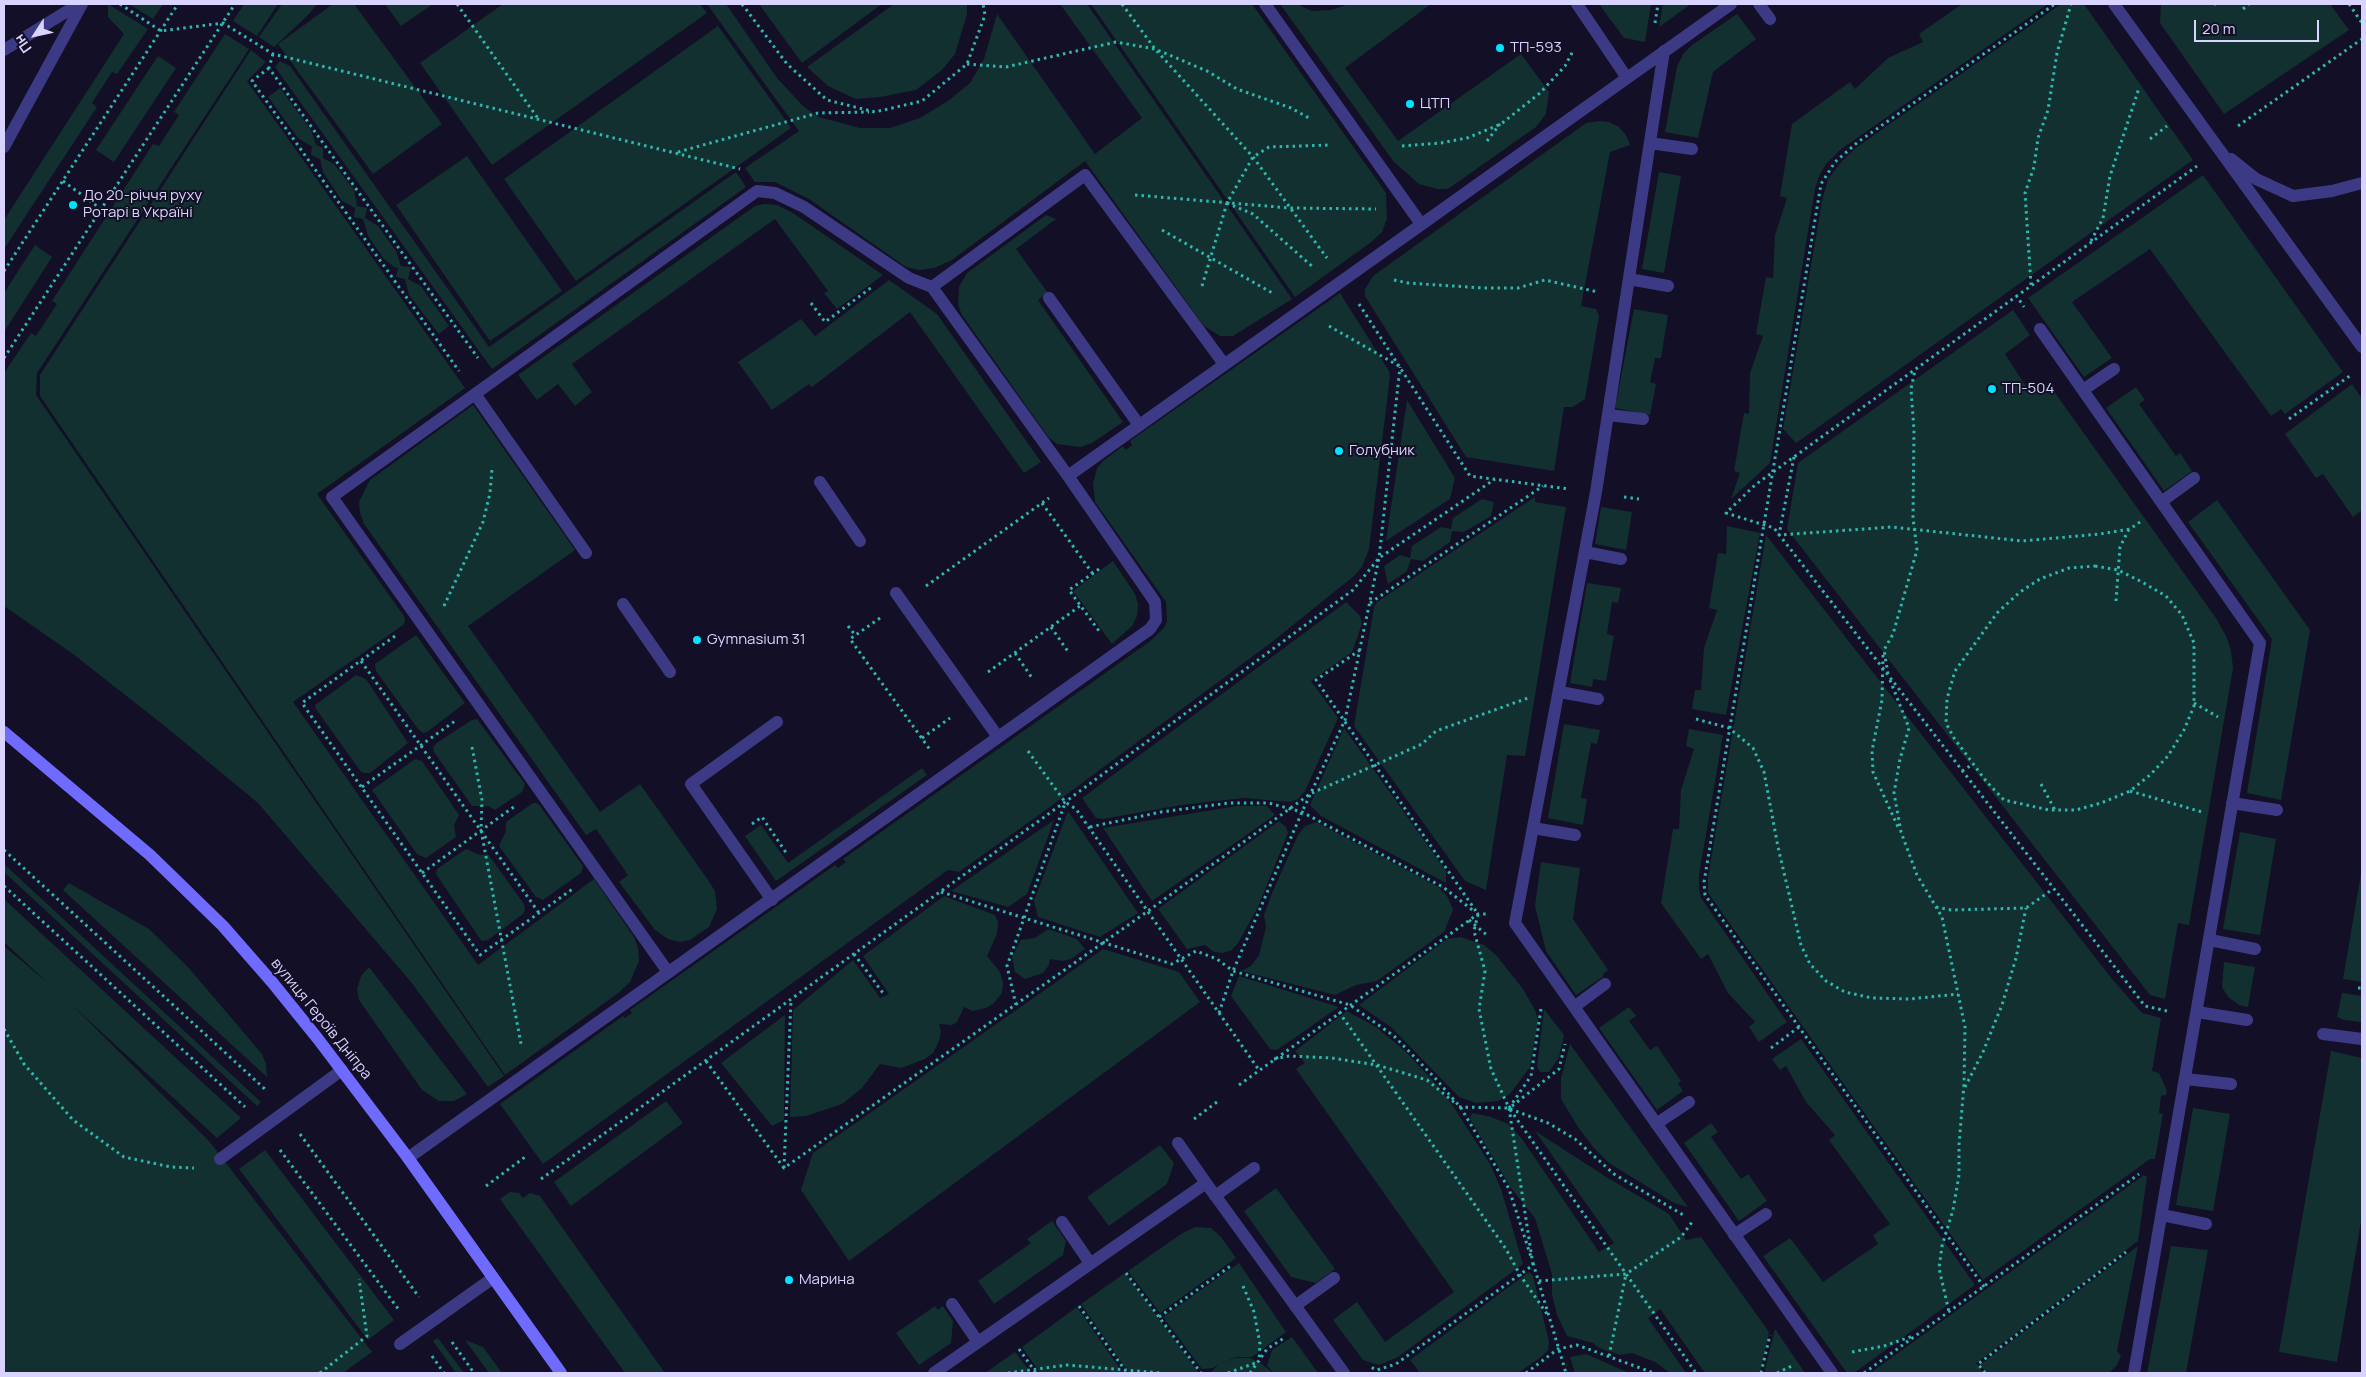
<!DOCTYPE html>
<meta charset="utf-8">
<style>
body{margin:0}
#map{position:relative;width:2366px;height:1377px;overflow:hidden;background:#130f26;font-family:Manrope,sans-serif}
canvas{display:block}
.frame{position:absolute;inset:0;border:5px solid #d9d4ff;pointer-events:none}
.north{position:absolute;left:10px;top:10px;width:50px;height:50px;-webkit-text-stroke:4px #130f26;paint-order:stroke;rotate:235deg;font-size:14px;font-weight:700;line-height:20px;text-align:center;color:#d9d4ff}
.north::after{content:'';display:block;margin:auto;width:18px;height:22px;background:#d9d4ff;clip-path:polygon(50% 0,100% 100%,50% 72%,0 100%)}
.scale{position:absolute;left:2194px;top:20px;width:125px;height:22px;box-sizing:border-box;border:2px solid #d9d4ff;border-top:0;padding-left:6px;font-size:15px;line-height:18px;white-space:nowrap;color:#d9d4ff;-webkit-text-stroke:4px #130f26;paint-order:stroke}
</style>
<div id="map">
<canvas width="2366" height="1377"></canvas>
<div class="frame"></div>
<div class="north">Пн</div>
<div class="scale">20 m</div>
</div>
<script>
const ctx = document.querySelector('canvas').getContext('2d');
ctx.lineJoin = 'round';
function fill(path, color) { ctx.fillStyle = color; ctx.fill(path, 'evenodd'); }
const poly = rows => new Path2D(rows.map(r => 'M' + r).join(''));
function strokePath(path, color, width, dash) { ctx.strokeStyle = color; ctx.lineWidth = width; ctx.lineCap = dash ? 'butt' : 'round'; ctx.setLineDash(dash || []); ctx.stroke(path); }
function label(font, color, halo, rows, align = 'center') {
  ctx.font = font + ' Manrope,sans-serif'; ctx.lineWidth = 4; ctx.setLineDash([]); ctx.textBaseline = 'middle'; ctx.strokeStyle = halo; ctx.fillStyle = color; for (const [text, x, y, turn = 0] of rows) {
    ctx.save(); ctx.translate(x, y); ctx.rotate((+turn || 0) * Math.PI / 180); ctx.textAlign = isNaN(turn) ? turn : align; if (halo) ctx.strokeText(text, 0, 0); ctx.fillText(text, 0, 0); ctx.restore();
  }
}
fill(poly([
 [108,4,148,29,117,74,112,72,92,103,97,107,4,249,4,220,124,34,108,17],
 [129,4,163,4,153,19],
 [244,4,278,4,257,36,233,21],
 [282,4,317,4,309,14,274,47,259,37],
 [333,4,354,4,442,124,373,174,278,44],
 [385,4,433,4,401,26],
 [503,4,700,4,707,13,492,165,420,63],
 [707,4,726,4,777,78,804,107,819,117,860,128,890,128,920,118,948,101,970,83,984,59,997,14,1095,154,1142,118,1060,4,1087,4,1292,299,1233,336,1220,336,1204,326,1085,161,952,260,934,268,919,270,906,267,809,199,775,182,755,182,745,168,799,131],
 [759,4,882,4,802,63],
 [894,4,967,4,967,14,955,54,942,70,916,90,880,97,856,99,828,86,807,67],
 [1091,4,1252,4,1386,193,1387,219,1382,232,1370,243,1295,297],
 [1280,4,1297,4,1312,11,1331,10,1349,4,1431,4,1345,68,1398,141,1521,54,1549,92,1546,114,1536,127,1448,189,1437,189,1419,184,1394,162],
 [1599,4,1651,4,1645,42,1624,38],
 [1663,4,1691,4,1659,27],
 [1962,4,2048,4,1840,150,1826,164,1819,176,1815,189,1770,463,1731,499,1740,473,1734,471,1744,413,1749,414,1750,373,1763,336,1756,334,1766,277,1773,278,1775,235,1787,198,1780,196,1792,124,1850,82,1855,89,1888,58,1923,42,1919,34],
 [2061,4,2084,4,2193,160,1796,443,1783,429,1822,201,1828,179,1842,161,1857,147],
 [2161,4,2330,4,2349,30,2224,114,2160,23],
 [1737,14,1756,39,1713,72,1698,138,1665,132,1677,67,1683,54,1692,45],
 [718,26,791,128,576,281,504,179],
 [225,34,249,49,37,373,36,395,504,1076,488,1087,411,982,258,803,166,727,73,654,4,606,4,373,31,333,36,336,57,304,52,301,153,144,159,146,179,115,174,112],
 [251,50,266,62,247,81,465,388,317,494,404,616,405,621,403,625,293,702,478,965,594,879,634,937,638,948,639,961,630,982,617,994,505,1075,40,396,40,375],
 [158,56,176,68,114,162,96,150],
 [280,61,290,66,489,347,736,172,746,187,492,369,275,67],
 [280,88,311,130,316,145,323,148,323,158,334,164,354,190,357,206,367,208,365,218,378,226,396,251,401,266,411,267,408,279,421,286,449,326,439,334,409,295,405,279,396,277,398,268,394,267,383,258,368,236,363,219,354,217,355,208,342,201,323,172,320,159,311,155,312,147,298,138,268,97],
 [1599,121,1609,122,1619,127,1626,135,1630,145,1610,152,1581,306,1596,309,1599,316,1585,399,1573,407,1564,407,1554,471,1466,457,1365,296,1365,289,1373,276,1586,123],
 [467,156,562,291,490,341,396,205],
 [1659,172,1681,176,1664,273,1642,269],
 [2203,175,2343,372,2285,414,2281,409,2271,416,2150,249,2072,302,2112,358,2084,377,2028,298],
 [764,204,777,205,793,213,883,275,837,309,824,293,828,291,775,219,572,364,592,392,575,406,558,384,537,400,518,375,755,206],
 [1046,215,1056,219,1016,249,1048,293,1038,300,1123,422,1092,443,1080,447,1057,444,1049,438,962,315,958,305,959,287,967,273],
 [35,245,52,257,4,332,4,293],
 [889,280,937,314,1041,462,1024,473,910,312,812,387,809,384,772,410,738,362,801,319,815,336],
 [1340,293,1389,371,1390,376,1369,549,1362,567,1354,576,1272,642,1043,812,959,872,948,870,543,1164,500,1104,623,1016,625,1018,632,1013,630,1010,835,865,838,868,846,862,843,859,1149,642,1164,628,1167,621,1166,602,1095,502,1093,484,1097,468,1103,461,1123,446,1126,450,1132,445,1130,441],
 [1634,309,1668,315,1661,358,1655,358,1650,382,1656,384,1650,415,1615,408],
 [2013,310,2030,335,2005,354,2029,391,2040,389,2053,390,2216,618,2227,638,2231,651,2233,668,2189,925,2178,923,2165,999,2150,995,1787,529,1798,463],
 [2352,384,2362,399,2362,510,2353,517,2323,474,2316,478,2285,434],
 [2136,387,2145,400,2139,404,2176,456,2180,453,2192,471,2164,491,2106,408],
 [1407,400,1455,478,1450,499,1386,541],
 [473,405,575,550,468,626,600,812,640,784,706,877,715,891,717,909,709,927,690,940,680,942,668,939,655,930,619,882,628,875,596,829,586,835,364,524,360,513,359,502,370,480],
 [1535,497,1535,502,1566,507,1525,756,1507,755,1486,890,1465,881,1354,726,1374,607,1377,602],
 [1482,499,1494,502,1491,516,1464,532,1452,531,1450,542,1423,561,1411,559,1407,571,1388,584,1384,566,1400,555,1410,558,1412,546,1441,527,1451,529,1453,518],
 [2217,500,2310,630,2281,800,2247,793,2272,639,2188,522],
 [1601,507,1632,512,1626,550,1595,544],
 [1727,526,1760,533,1726,715,1692,709,1695,690,1701,690,1704,648,1717,610,1709,608,1718,553,1726,554],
 [1766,535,2112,979,2142,1013,2161,1018,2152,1071,2159,1073,2167,1091,2166,1095,2161,1096,2159,1113,2163,1114,2155,1159,2150,1159,1983,1280,1708,893,1708,877],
 [1113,561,1135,594,1138,604,1137,616,1132,626,1112,644,1073,591],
 [1587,583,1621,588,1618,603,1612,602,1607,634,1614,636,1606,681,1593,679,1592,687,1570,683],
 [1346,602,1360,616,1362,624,1352,652,1311,681,1338,718,1305,791,1298,799,1291,802,1244,798,1181,805,1103,819,1096,818,1082,798],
 [416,635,465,703,427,732,423,733,418,729,376,671,375,664],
 [356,675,366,679,408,743,370,773,364,773,361,772,316,709,315,705],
 [477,719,525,784,522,792,495,810,488,806,472,806,434,752,433,747,438,742,472,720],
 [1564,724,1600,730,1597,744,1591,743,1581,798,1587,799,1583,825,1548,818],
 [1344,728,1446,871,1446,883,1321,816,1310,805],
 [1689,729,1723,735,1699,875,1699,888,1701,898,1787,1022,1759,1042,1749,1027,1755,1022,1728,993,1708,954,1701,959,1661,903,1673,829,1679,829,1681,790,1694,749,1686,746],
 [415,759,422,761,459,815,454,825,456,837,426,858,417,854,372,790],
 [922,768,927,775,776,881,745,836,761,825,788,863],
 [533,803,537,803,540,806,583,866,581,873,543,900,536,897,499,846,506,831,506,822],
 [1237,806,1267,806,1275,815,1152,901,1103,828],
 [1068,811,1138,913,1100,937,1038,917,1034,901],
 [1054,820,1027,894,1008,907,951,891],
 [1279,821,1286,827,1288,833,1258,907,1238,943,1232,950,1223,953,1214,952,1205,945,1187,949,1158,909],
 [1316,822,1437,886,1447,896,1453,910,1444,932,1377,981,1356,985,1335,995,1241,971,1251,966,1259,955,1266,927,1264,915,1272,893,1298,835,1305,826],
 [2240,832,2276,839,2260,935,2223,929],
 [466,849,480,855,488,854,524,904,525,910,523,914,488,940,482,941,478,936,436,874,437,869],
 [1541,862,1580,868,1573,919,1608,970,1603,974,1604,976,1576,995,1546,951,1535,906],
 [4,864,261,1102,257,1106,4,872],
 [2362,868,2362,982,2343,979],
 [69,883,149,929,188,967,262,1054,266,1064,267,1077,63,890],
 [944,896,995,915,998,922,997,934,987,956,1000,972,1003,983,1002,993,993,1004,986,1008,972,1011,964,1007,957,1022,952,1025,939,1024,941,1031,939,1041,933,1053,925,1059,901,1068,880,1064,862,1088,842,1104,806,1116,790,1117,793,1010,853,960,880,998,889,994,863,956],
 [4,899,241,1118,217,1138,72,1005,209,1141,372,1352,343,1373,4,1373,4,946,49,984,4,942],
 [1048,929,1077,939,1085,949,1071,959,1063,961,1050,959,1049,965,1043,973,1025,979,1015,972,1012,957,1021,940,1035,938],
 [1461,937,1484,945,1496,955,1523,989,1535,1010,1538,1020,1530,1067,1510,1094,1498,1101,1476,1103,1459,1097,1392,1028,1359,1005,1447,939],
 [1103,949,1179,972,1200,1002,849,1261,801,1190,813,1153],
 [2224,962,2255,967,2248,1007,2239,1005,2228,997,2222,987],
 [369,967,467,1094,454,1101,439,1101,422,1090,359,1000,357,989,361,976],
 [1239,976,1339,1007,1277,1050,1270,1049,1231,996],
 [2342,993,2362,996,2362,1022,2344,1020,2337,1017],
 [1629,1007,1636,1016,1629,1021,1650,1050,1657,1046,1681,1081,1678,1084,1683,1091,1657,1110,1599,1028],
 [1544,1009,1564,1035,1559,1057,1549,1072,1540,1072,1537,1067],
 [1347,1011,1376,1027,1404,1050,1436,1084,1453,1106,1490,1164,1501,1189,1523,1264,1398,1357,1379,1365,1363,1360,1333,1320,1357,1302,1385,1342,1454,1292,1296,1069,1305,1063,1295,1051],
 [785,1015,784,1120,772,1126,721,1063],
 [1801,1039,1975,1285,1854,1373,1847,1373,1763,1256,1790,1238,1823,1282,1878,1244,1873,1235,1890,1224,1829,1140,1835,1135,1806,1102,1786,1066,1780,1070,1772,1059],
 [1570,1044,1688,1207,1674,1203,1609,1163,1593,1147,1578,1127,1561,1099,1561,1078],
 [2331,1051,2362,1058,2362,1216,2337,1362,2279,1352],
 [666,1101,683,1123,571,1206,554,1182],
 [2193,1108,2230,1114,2213,1211,2176,1205],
 [1473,1113,1491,1117,1508,1124,1522,1139,1599,1252,1614,1243,1535,1131,1608,1178,1669,1214,1686,1240,1701,1237,1769,1332,1760,1373,1705,1373,1660,1309,1648,1318,1686,1373,1670,1373,1655,1362,1632,1353,1620,1355,1599,1348,1593,1343,1567,1336,1557,1315,1552,1294,1552,1274,1535,1218,1511,1188,1470,1119,1471,1115],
 [1711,1123,1718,1132,1711,1137,1741,1179,1748,1174,1767,1201,1739,1221,1684,1143],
 [1160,1145,1174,1163,1167,1184,1109,1226,1087,1197],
 [265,1150,394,1320,368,1340,239,1169],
 [2144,1175,2147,1177,2138,1241,1976,1363,1983,1373,1874,1373,1873,1371],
 [1276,1188,1335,1269,1316,1283,1291,1277,1244,1211],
 [510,1192,519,1193,523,1198,530,1193,540,1196,665,1373,625,1373,500,1199],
 [1052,1221,1066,1241,1063,1255,994,1304,978,1281,1031,1243,1027,1239],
 [1195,1227,1211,1228,1221,1237,1236,1258,1160,1313,1128,1271,1181,1234],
 [2138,1246,2117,1351,2121,1356,2117,1365,2109,1373,1987,1373,1980,1365],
 [2171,1246,2208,1250,2186,1373,2147,1373],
 [1239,1263,1286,1332,1252,1357,1236,1357,1220,1364,1235,1358,1250,1358,1262,1364,1273,1373,1210,1373,1219,1364,1213,1368,1202,1369,1163,1317],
 [1529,1272,1533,1276,1549,1342,1548,1350,1541,1357,1518,1373,1420,1373,1410,1360],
 [1125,1273,1199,1373,1129,1373,1081,1304],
 [935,1306,938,1310,943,1306,953,1321,951,1343,919,1365,896,1333],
 [1077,1307,1123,1373,1040,1373,1022,1347],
 [1775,1329,1805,1373,1764,1373],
 [1292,1337,1318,1373,1274,1373,1267,1366,1272,1350],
 [438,1338,464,1373,456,1373,433,1341],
 [465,1340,483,1347,502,1373,489,1373],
 [1015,1352,1031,1373,985,1373],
 [1586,1354,1629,1373,1575,1373,1570,1357]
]), '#12302f');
strokePath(poly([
 [120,4,161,31,223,23,273,54,740,169],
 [457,4,539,120],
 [742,4,787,64,827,100,875,112,922,101,967,64,985,15,983,4],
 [1122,4,1155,49,1253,157,1327,258],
 [2215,4,2216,5],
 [2349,4,2362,23],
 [2243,9,2249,4],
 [1655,23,1658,4],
 [273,54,269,68,478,358],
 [967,64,1006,67,1116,42,1155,49,1207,71,1237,89,1291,108,1309,118],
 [269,68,252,81,459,371],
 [2238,126,2362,39],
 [2150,139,2167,126],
 [1487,141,1500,124],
 [1402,146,1441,143,1467,138,1501,124,1540,93,1565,66,1573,51],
 [678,152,818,113,869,112],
 [63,181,101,209],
 [1135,195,1290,208,1376,209],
 [1227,203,1253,214,1314,268],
 [1162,230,1274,294],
 [2091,241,2103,218,2110,176,2139,88],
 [4,271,178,4],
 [1394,280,1408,283,1483,288,1518,288,1545,280,1598,292],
 [2031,285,2025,193,2034,167,2038,138,2048,110,2057,53,2071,4],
 [1202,286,1227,203,1253,157,1269,147,1330,145],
 [2016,295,2024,307],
 [811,303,825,322,872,287],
 [1359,304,1470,476,1569,489],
 [1329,326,1399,366],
 [4,358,235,4],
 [2289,419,2351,375],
 [1794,457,1779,535,1892,527,2022,541,2100,534,2130,529,2140,522],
 [1624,497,1639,499],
 [1042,503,1093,574],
 [2095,566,2118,570,2142,582,2166,596,2182,615,2194,643,2194,706,2184,730,2168,756,2150,775,2130,791,2101,803,2076,810,2049,810,2004,800,1986,781,1954,738,1946,723,1947,699,1955,671,1997,613,2020,592,2040,579,2069,568,2095,566],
 [1099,569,1069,590,1099,631],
 [926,586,1049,498],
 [2116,601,2120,547,2129,529],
 [1370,603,1543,486],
 [444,606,483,522,490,493,492,469],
 [880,618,850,639,931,751],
 [848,626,856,636],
 [1051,627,1069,653],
 [395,636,302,703,480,955,574,888],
 [1360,650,1316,680,1478,914,1474,931,1485,971,1479,1009,1491,1069,1509,1108,1533,1265,1396,1364,1377,1370,1370,1367],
 [1015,653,1032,678],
 [1883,655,1882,700,1872,751,1873,772,1898,827],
 [361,661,539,913],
 [988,672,1080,606],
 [1888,674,1884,650,1893,634,1917,550,1913,518,1914,430,1911,389,1915,370],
 [1890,680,1909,728,1900,759,1894,793,1901,832,1917,875,1942,917,1965,1027,1964,1084,1959,1145,1959,1175,1953,1210,1942,1246,1939,1268,1949,1312],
 [2194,703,2218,717],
 [1696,719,1729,728,1753,748,1764,772,1778,847,1801,945,1810,964,1826,981,1845,992,1872,998,1910,999,1958,994],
 [922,738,950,718],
 [472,747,482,800,481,830,521,1044],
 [1028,751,1065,802,1076,809,1259,1070],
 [1962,771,1973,764],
 [2041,784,2055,810],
 [362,787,455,721],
 [2130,791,2202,812],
 [752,824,762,817,787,854],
 [1090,827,1161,812,1229,803,1269,803,1302,812,1443,887,1475,912],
 [4,850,267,1091],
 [422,873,515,806],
 [4,886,245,1107],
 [941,892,1172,964,1196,951,1217,959,1233,971,1350,1005,1394,1036,1435,1078,1461,1108,1509,1189,1531,1257],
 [1936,907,1951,910,2026,908,2053,889],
 [1469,920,1488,936],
 [854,954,883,993],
 [2358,988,2362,988],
 [1016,1005,1007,966,1065,803],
 [2167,1011,2145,1006,1774,528,1726,513,1755,485,2197,166],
 [1339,1012,1506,1249,1520,1275,1547,1314],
 [1219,1013,1233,971,1302,812,1345,720,1379,558,1400,367],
 [4,1029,24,1064,73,1120,124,1157,171,1167,194,1168],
 [1771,1048,1799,1027],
 [1274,1059,1289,1056,1332,1058,1377,1065,1427,1080,1455,1103],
 [706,1061,784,1168,1148,911,1310,794,1422,744,1436,731,1528,698],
 [1239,1085,1478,914,1488,914],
 [1965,1087,1983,1052,2002,1005,2016,958,2026,908],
 [1512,1106,1559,1069,1565,1044],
 [1459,1107,1509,1108,1696,1373],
 [1509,1108,1531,1076,1541,1009],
 [1510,1109,1548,1123,1575,1139,1614,1174,1685,1216],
 [1194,1119,1217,1102],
 [300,1134,419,1297],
 [280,1150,399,1310],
 [784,1168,791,1000],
 [541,1179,1065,802,1353,590,1379,558,1495,479],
 [486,1186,525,1157],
 [1533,1263,1566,1373],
 [1126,1273,1201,1373],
 [1539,1281,1626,1274,1681,1237,1692,1222],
 [1243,1286,1254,1312,1260,1344,1259,1362],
 [1984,1287,1705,895,1704,882,1821,184,1835,162,1858,142,2055,4],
 [1079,1306,1127,1373],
 [1159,1317,1232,1265],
 [452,1342,474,1373],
 [1019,1349,1036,1373],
 [1852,1352,1884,1346,1913,1336],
 [432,1356,444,1373],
 [1609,1356,1626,1274],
 [320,1373,367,1336,359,1279],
 [1008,1373,1067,1365,1161,1373],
 [1228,1373,1258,1362],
 [1250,1373,1267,1349,1284,1338],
 [1526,1373,1558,1349,1577,1345,1654,1373],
 [1761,1373,1770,1335],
 [1777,1373,1792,1366],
 [1864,1373,2139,1174],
 [1985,1373,1978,1364,2126,1252]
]), '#2fb8b0', 3, [2.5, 4]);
strokePath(poly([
 [1265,4,1421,224],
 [1577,4,1627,78],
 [1759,4,1770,19],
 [2114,4,2362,347],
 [4,50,79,4],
 [1664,51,1596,492,1515,923,1832,1373],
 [1650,143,1692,149],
 [4,147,82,4],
 [2231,159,2256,179,2293,196,2332,191,2362,183],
 [1629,279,1668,286],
 [1049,298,1139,425],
 [2040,329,2260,643,2134,1373],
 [2083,390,2114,369],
 [475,394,586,553],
 [1608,415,1643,419],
 [1068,476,1731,4],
 [820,482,860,541],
 [2161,502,2194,478],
 [1585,552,1621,559],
 [896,593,998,737],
 [623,604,670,672],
 [1560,692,1598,699],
 [2232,803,2277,810],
 [1533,828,1575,835],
 [772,900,691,784,777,722],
 [2210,940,2255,949],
 [668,972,332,497,757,191,775,193,804,207,909,278,932,287],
 [1574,1007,1605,984],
 [2197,1012,2247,1020],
 [2323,1034,2362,1039],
 [2186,1079,2231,1084],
 [1656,1124,1689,1102],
 [1178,1143,1206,1183],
 [408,1158,1150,629,1156,620,1155,602,1068,476,932,287,1085,175,1224,364],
 [220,1159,342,1070],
 [1215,1196,1254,1168],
 [2162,1215,2206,1224],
 [1062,1222,1090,1263],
 [1734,1235,1766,1214],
 [952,1304,978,1342],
 [1295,1306,1334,1278],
 [400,1344,493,1278],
 [934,1373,1206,1183,1344,1373]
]), '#3d3a85', 12);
strokePath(poly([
 [4,732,150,855,223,926,272,982,318,1039,408,1158,561,1373]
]), '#6f6bff', 12);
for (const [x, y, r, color] of [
 [1500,48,5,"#00e5ff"],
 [1410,104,5,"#00e5ff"],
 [73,205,5,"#00e5ff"],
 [1992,389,5,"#00e5ff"],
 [1339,451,5,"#00e5ff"],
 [697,640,5,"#00e5ff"],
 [789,1280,5,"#00e5ff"]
]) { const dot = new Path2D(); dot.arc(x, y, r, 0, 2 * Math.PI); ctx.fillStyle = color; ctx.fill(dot); strokePath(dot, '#130f26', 2); }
label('15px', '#d9d4ff', '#130f26', [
 ["ТП-593",1510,48],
 ["ЦТП",1420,104],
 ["До 20-річчя руху",83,196],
 ["Ротарі в Україні",83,213],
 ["ТП-504",2002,389],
 ["Голубник",1349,451],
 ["Gymnasium 31",707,640],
 ["Марина",799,1280]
], 'left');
label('15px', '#d9d4ff', '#130f26', [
 ["вулиця Героїв Дніпра",321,1019,51]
]);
</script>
